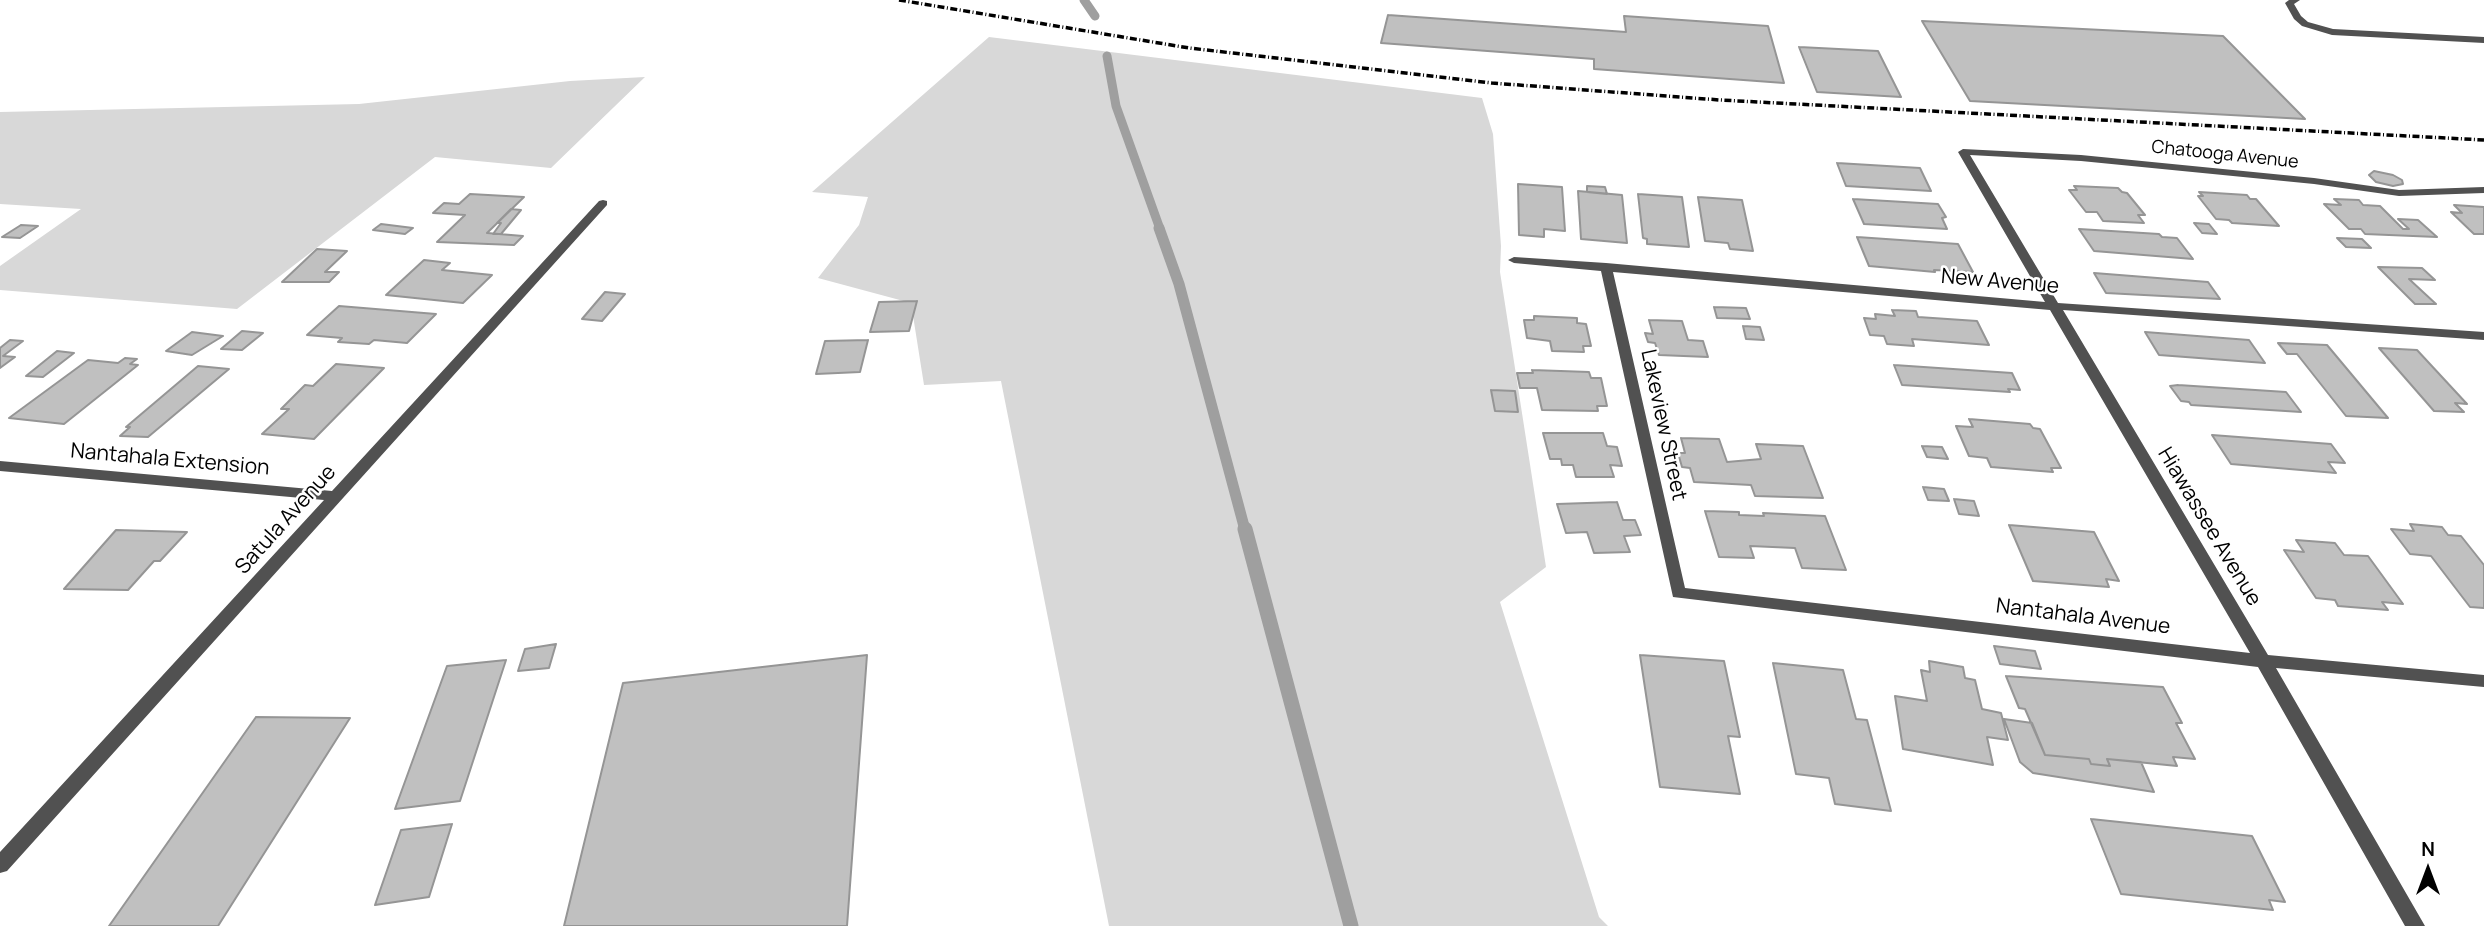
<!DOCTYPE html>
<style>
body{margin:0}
#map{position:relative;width:2484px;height:926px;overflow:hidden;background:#fff;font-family:Manrope,sans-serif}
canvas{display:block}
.north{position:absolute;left:2393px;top:835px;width:70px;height:70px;-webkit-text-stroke:5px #fff;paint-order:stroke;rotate:0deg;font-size:19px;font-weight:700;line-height:28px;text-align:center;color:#000}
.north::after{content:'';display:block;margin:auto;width:24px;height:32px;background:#000;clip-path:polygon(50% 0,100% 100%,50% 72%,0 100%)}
</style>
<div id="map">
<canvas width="2484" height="926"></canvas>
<div class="north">N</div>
</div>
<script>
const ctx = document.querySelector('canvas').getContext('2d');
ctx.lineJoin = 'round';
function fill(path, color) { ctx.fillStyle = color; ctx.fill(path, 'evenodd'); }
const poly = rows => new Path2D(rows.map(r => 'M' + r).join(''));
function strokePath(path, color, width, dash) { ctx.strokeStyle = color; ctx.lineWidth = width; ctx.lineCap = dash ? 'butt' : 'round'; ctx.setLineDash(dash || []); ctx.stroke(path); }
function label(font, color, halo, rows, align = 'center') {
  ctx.font = font + ' Manrope,sans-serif'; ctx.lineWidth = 5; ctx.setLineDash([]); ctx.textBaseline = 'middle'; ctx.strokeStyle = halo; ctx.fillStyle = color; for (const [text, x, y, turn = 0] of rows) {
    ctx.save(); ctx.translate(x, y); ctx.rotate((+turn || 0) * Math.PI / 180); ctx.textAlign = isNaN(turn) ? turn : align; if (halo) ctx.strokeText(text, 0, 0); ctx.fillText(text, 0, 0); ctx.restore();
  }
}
fill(poly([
 [989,37,1482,98,1493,134,1501,246,1500,272,1546,567,1500,602,1599,917,1608,926,1109,926,1001,381,924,385,911,303,818,278,859,225,868,197,812,192],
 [645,77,551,168,435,157,237,309,0,290,0,266,81,209,0,204,0,112,359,104,570,81]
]), '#d8d8d8');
strokePath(poly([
 [1084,0,1095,16],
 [1107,56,1116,106,1160,229]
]), '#9f9f9f', 9);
strokePath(poly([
 [1159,228,1179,284,1245,530]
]), '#9f9f9f', 11);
strokePath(poly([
 [1245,529,1351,926]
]), '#9f9f9f', 15);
const building = poly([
 [1388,15,1626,32,1624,16,1768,26,1784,83,1594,69,1594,59,1381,43,1388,15],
 [1922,21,2223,36,2305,119,1970,101,1922,21],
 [1799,47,1878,51,1901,97,1817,92,1799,47],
 [1837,163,1920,168,1931,191,1846,186,1837,163],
 [2374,171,2393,175,2402,180,2403,184,2393,186,2376,182,2369,175,2374,171],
 [1518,184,1562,187,1565,231,1544,229,1544,237,1519,235,1518,184],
 [1587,186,1605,187,1607,194,1587,192,1587,186],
 [2074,186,2118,188,2122,192,2127,193,2145,215,2138,215,2144,223,2103,221,2097,212,2086,212,2069,190,2077,190,2074,186],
 [1578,191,1622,195,1627,243,1581,239,1578,191],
 [2199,192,2247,195,2250,199,2256,199,2279,226,2232,223,2229,220,2216,219,2198,196,2203,196,2199,192],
 [470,194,524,197,487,233,523,236,514,245,437,242,465,215,433,213,444,203,459,204,470,194],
 [1638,194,1682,197,1689,247,1647,244,1647,239,1643,238,1638,194],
 [1698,197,1742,200,1753,251,1730,249,1728,243,1705,241,1698,197],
 [1853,199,1938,204,1946,217,1942,218,1947,229,1864,224,1853,199],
 [2334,199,2359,200,2363,205,2380,206,2403,229,2409,229,2398,219,2418,220,2437,237,2365,234,2361,229,2349,229,2324,204,2341,205,2334,199],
 [2454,205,2484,207,2484,234,2474,234,2451,212,2462,213,2454,205],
 [511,209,521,210,501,234,493,234,501,223,497,223,511,209],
 [2194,223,2209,224,2217,234,2202,233,2194,223],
 [381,224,413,228,405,234,373,230,381,224],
 [21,225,38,226,20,238,2,237,21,225],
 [2079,229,2159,234,2162,237,2177,238,2193,259,2094,251,2079,229],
 [1857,237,1958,244,1973,272,1934,270,1935,272,1869,266,1857,237],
 [2337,238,2362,239,2371,248,2346,247,2337,238],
 [317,249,347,251,325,272,339,272,329,282,282,282,317,249],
 [424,260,450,263,442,270,492,275,463,303,386,295,424,260],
 [2378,267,2422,268,2435,280,2409,279,2436,304,2415,304,2378,267],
 [2094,273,2208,282,2220,299,2106,293,2094,273],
 [605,292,625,294,602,321,582,319,605,292],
 [917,301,909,331,870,332,879,302,917,301],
 [339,306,436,314,407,343,374,340,369,344,338,342,342,338,307,335,339,306],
 [1714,307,1746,308,1750,319,1717,318,1714,307],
 [1892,310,1916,311,1918,317,1977,321,1989,345,1912,339,1914,346,1887,344,1884,336,1870,335,1864,318,1876,319,1875,314,1895,316,1892,310],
 [1534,316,1577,318,1577,323,1586,324,1591,346,1583,346,1584,352,1552,351,1550,341,1527,338,1524,320,1534,320,1534,316],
 [1649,320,1682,321,1688,340,1703,341,1708,357,1659,355,1655,343,1648,342,1645,333,1653,334,1649,320],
 [1743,326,1760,327,1764,340,1746,339,1743,326],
 [242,331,263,333,242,350,221,349,242,331],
 [192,332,223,336,192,355,166,351,192,332],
 [2145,332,2249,340,2265,363,2159,355,2145,332],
 [10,340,23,341,3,356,15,357,0,368,0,348,10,340],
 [868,340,860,372,816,374,825,341,868,340],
 [2278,343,2327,345,2388,418,2346,416,2297,354,2287,354,2278,343],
 [2379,348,2417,350,2467,404,2455,403,2464,412,2434,411,2379,348],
 [57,351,74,353,43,377,26,376,57,351],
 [125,358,137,359,130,364,138,365,64,424,9,418,88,360,118,363,125,358],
 [336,364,384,368,314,439,262,434,289,409,281,409,305,385,313,386,336,364],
 [1894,365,2012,373,2020,390,2008,389,2010,392,1902,385,1894,365],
 [198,366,229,369,148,437,120,436,130,427,126,427,198,366],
 [1532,370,1589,372,1591,378,1601,378,1607,406,1597,406,1598,411,1542,410,1537,388,1520,388,1517,373,1533,373,1532,370],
 [2178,385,2286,392,2301,412,2191,405,2189,402,2181,401,2170,386,2178,385],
 [1491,390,1515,391,1518,412,1495,411,1491,390],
 [1969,419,2030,424,2033,428,2040,429,2061,468,2051,468,2053,472,1991,467,1987,458,1969,456,1956,426,1973,427,1969,419],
 [1543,433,1603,433,1607,446,1617,447,1622,466,1610,465,1614,477,1576,477,1573,465,1562,465,1561,459,1550,459,1543,433],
 [2212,435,2331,444,2345,463,2328,462,2336,473,2231,464,2212,435],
 [1681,438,1719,439,1727,462,1761,459,1756,444,1803,446,1823,498,1755,496,1751,485,1694,482,1690,468,1682,467,1678,453,1685,453,1681,438],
 [1922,446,1942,447,1948,459,1927,457,1922,446],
 [1923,487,1944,489,1949,501,1928,500,1923,487],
 [1954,499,1974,501,1979,516,1959,514,1954,499],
 [1617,502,1623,520,1635,520,1641,535,1624,536,1630,552,1594,553,1587,532,1566,533,1557,504,1617,502],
 [1705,511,1739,512,1739,515,1764,516,1763,513,1825,516,1846,570,1802,568,1795,548,1750,546,1754,558,1719,557,1705,511],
 [2410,524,2442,527,2448,535,2461,536,2484,565,2484,608,2470,607,2431,556,2410,554,2391,529,2414,531,2410,524],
 [2009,525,2094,532,2119,581,2106,579,2109,587,2033,581,2009,525],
 [116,530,187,532,160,561,154,561,128,590,64,589,116,530],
 [2296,540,2335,543,2344,555,2368,556,2403,604,2382,602,2388,610,2338,606,2335,600,2316,598,2284,550,2304,552,2296,540],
 [556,644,549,668,518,671,525,649,556,644],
 [1994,646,2035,651,2041,669,2000,664,1994,646],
 [867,655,847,926,564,926,623,683,867,655],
 [1640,655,1724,661,1740,737,1728,736,1740,794,1660,787,1640,655],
 [506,660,460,801,395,809,447,666,506,660],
 [1929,661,1963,667,1965,678,1975,680,1982,709,2001,713,2008,740,1987,737,1993,765,1903,749,1895,696,1927,701,1921,670,1930,672,1929,661],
 [1773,663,1843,670,1856,719,1867,720,1891,811,1835,804,1829,778,1796,774,1773,663],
 [2006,676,2163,687,2182,723,2176,723,2195,759,2173,757,2177,766,2107,759,2110,766,2091,764,2089,759,2045,755,2025,709,2019,708,2006,676],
 [256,717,350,718,218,926,109,926,256,717],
 [2004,719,2032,723,2045,755,2089,759,2091,764,2110,766,2107,759,2141,762,2154,792,2033,773,2020,762,2004,719],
 [2091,819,2252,836,2285,902,2269,900,2273,910,2121,894,2091,819],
 [452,824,429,897,375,905,401,830,452,824]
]);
fill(building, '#c0c0c0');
strokePath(building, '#959595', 2);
fill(poly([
 [2289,0,2300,0,2294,4,2301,16,2308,22,2333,29,2484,37,2484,43,2332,35,2302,26,2294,19,2285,3,2289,0],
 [1963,149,2081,155,2314,178,2399,190,2484,187,2484,193,2399,196,2314,184,2081,161,1970,155,2058,303,2484,332,2484,340,2063,310,2268,655,2484,675,2484,687,2276,668,2425,926,2405,926,2258,667,1673,597,1601,271,1514,263,1508,260,1514,257,1606,263,2045,302,1958,152,1963,149],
 [1613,272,2050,310,2250,653,1685,588,1613,272],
 [603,200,607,201,607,205,7,871,0,873,0,852,324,500,0,471,0,461,332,491,599,201,603,200]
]), '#515151');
strokePath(poly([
 [899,0,1189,48,1492,83,1720,100,2484,140]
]), '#000', 3.5, [7, 2.5, 1, 2.5]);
label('18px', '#000', '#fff', [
 ["Chatooga Avenue",2225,155,6]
]);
label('21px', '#000', '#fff', [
 ["New Avenue",2000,282,5],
 ["Lakeview Street",1663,425,78],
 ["Nantahala Extension",170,460,5],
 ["Satula Avenue",286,520,-48],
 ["Hiawassee Avenue",2209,527,59],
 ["Nantahala Avenue",2083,617,7]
]);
</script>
